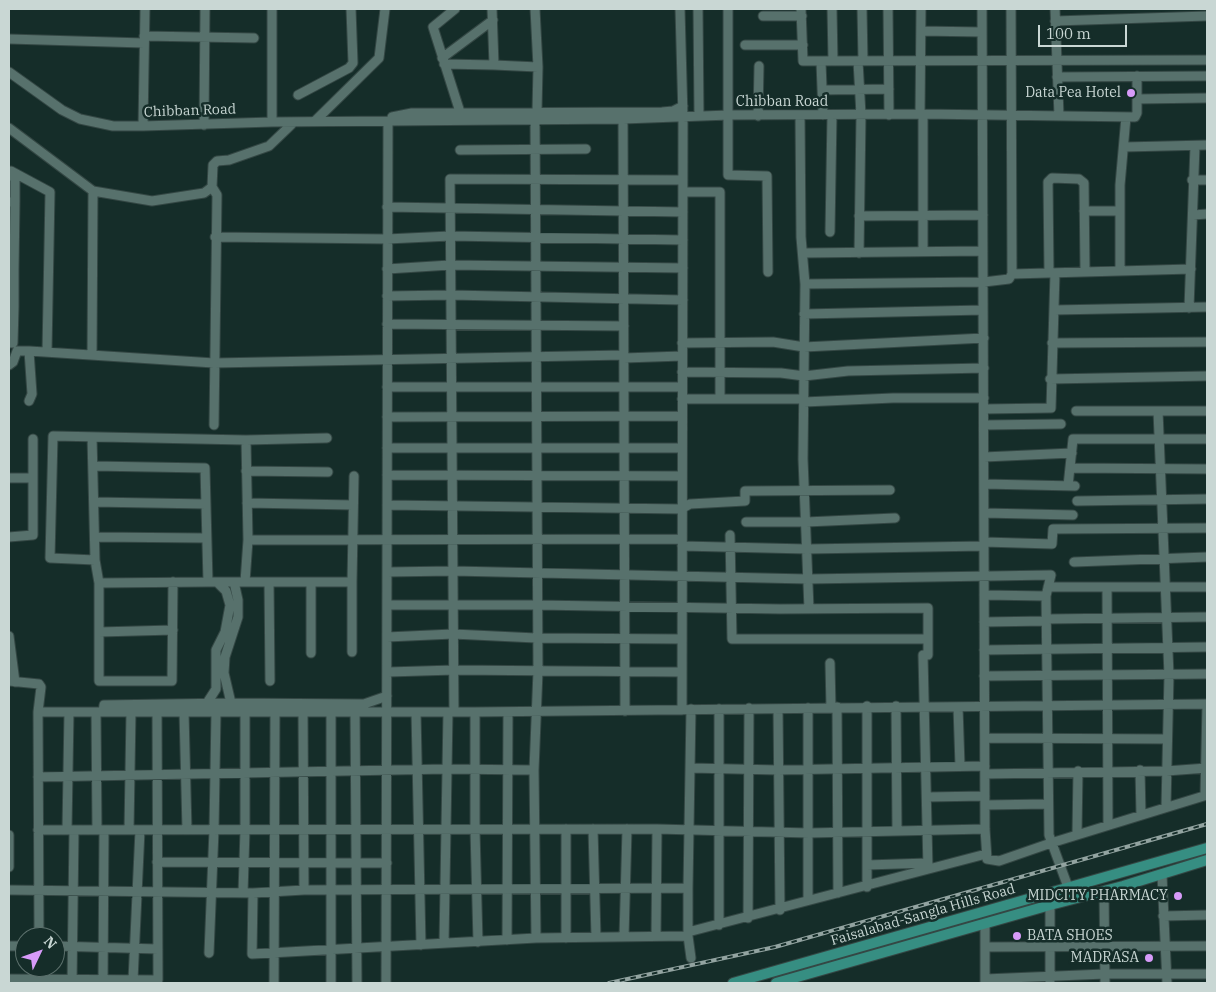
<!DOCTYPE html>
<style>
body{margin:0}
#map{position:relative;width:1216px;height:992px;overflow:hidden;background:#152d29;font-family:"IBM Plex Serif",serif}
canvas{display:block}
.frame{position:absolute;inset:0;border:10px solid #c9d7d4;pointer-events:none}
.north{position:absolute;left:15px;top:927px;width:50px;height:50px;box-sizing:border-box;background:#152d29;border:1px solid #5d716d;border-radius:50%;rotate:48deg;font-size:14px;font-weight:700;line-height:20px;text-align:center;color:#c9d7d4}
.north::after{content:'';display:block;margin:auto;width:18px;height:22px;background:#d79bf9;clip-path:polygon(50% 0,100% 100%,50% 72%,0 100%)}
.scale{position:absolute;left:1038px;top:25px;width:89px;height:22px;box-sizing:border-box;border:2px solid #c9d7d4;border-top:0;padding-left:6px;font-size:15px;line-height:18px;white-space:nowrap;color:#c9d7d4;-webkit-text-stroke:4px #152d29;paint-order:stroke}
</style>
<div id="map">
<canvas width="1216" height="992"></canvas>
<div class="frame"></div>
<div class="north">N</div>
<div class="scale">100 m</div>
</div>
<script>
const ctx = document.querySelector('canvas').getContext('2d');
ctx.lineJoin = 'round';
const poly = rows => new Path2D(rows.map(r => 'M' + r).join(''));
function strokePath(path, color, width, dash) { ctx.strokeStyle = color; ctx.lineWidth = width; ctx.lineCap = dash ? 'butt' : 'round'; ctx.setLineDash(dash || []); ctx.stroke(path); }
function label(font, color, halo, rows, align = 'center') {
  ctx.font = font + ' "IBM Plex Serif",serif'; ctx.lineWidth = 5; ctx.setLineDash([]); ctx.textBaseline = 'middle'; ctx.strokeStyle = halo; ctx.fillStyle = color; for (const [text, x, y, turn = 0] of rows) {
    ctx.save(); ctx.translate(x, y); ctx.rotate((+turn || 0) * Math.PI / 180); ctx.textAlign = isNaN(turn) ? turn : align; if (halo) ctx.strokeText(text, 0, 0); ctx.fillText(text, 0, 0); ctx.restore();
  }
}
const minor = poly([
 [272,9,272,122],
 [455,9,433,27,460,112],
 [535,9,538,67,537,111,535,120,538,671,534,770,536,938],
 [680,9,683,117,682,710],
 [698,9,699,116],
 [728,9,728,175,767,176,768,272],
 [801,9,803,61,1207,60],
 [832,9,833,61],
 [862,9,863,61],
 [888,9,889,115],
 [982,9,985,829,987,859,999,861,1051,843,1207,795],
 [1055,9,1059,116],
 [763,16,802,16],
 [1055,21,1207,16],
 [921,31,982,32],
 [144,36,254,38],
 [9,39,144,43],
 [745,45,803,45],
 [442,58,493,20],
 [858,61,861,115,859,253],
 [821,62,823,115],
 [444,64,494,65,492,9],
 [494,65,538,67],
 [9,72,62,110,80,119,113,126,143,126,272,122,623,119,729,115,923,114,1135,117,1137,113,1137,76],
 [1057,77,1207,76],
 [822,90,889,89],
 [298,95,349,68,353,63,351,9],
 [1137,99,1207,98],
 [920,114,921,9],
 [758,116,759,66],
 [800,116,801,237,805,284,803,459,809,609],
 [392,117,412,113,662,112,673,111,683,106],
 [623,119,625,711],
 [315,121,379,58,385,9],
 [204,125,205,9],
 [143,126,145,9],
 [9,128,93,191,92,355],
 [1124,147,1207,145],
 [460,150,586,149],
 [11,171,50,192,47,352],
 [11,172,15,180,15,202],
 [1192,180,1207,180],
 [93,191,152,201,204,193,212,187],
 [683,192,720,192,720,398],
 [9,202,15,202,14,270,9,270],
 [387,207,683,212],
 [1084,211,1119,211],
 [1193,215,1207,214],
 [859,216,983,215],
 [830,232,832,115],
 [215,237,387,239,450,236,683,240],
 [923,251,923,114],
 [803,253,983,251],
 [387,269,450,265,683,268],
 [1120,271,1120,185,1126,117],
 [1049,273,1048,182,1052,178,1079,179,1084,183,1085,271],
 [1012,274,1191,269],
 [805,284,984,282,1009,279,1012,274,1011,9],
 [387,296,451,295,683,300],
 [9,306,14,307,14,270],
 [1189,308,1195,146],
 [1054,310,1207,307],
 [804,314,983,310],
 [387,324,624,326],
 [9,343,13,343,14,307],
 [682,343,773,342,804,347,984,338],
 [1052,343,1207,342],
 [29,351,32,394,29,401],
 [624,358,682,356],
 [9,365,13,362,17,351,29,351,214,363,624,355],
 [682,372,781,373,804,376,848,371,984,368],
 [1050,379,1207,376],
 [387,387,682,387],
 [682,399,803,399],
 [804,402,893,398,984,398],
 [984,409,1051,408,1055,273],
 [1076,411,1207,411],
 [1158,411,1169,675,1166,807],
 [387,417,682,416],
 [214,425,217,195,212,187,213,165,217,161,229,160,269,146,294,122],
 [984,425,1061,424],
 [92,437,95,560,50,558,53,436,246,440,248,540,682,539],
 [246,440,327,438],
 [387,448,682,448],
 [984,457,1072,453],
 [93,466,205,468,208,582,99,583,95,560],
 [1070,468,1207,469],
 [246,471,328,472],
 [387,475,682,476],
 [9,478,33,478],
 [984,484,1075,486],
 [1068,486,1073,439,1207,439],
 [1077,501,1207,499],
 [94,502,206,504],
 [247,503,353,505],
 [387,505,681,509,690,504,745,501,745,491,890,490],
 [984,513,1073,515],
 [746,522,806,522,895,518],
 [730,535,732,639,928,639],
 [9,537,33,535,33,439],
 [95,537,206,538],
 [984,542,1052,544,1053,529,1207,528],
 [682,546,807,549,984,546],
 [1074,562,1207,557],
 [387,572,453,571,808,579,1051,575,1046,596,1049,835,1068,887],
 [208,582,352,582,352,652],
 [234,582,238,600,238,617,225,657,224,673,231,703,364,704,387,696],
 [245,582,248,540],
 [269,582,270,681],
 [352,582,354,476],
 [99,583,99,681,172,681,173,582],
 [1048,587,1207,587],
 [1107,588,1108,825],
 [984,595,1046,596],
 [387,605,537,605,780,609,928,608,928,655,923,655,928,869],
 [1046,619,1207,617],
 [984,622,1046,621],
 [99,632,173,630],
 [9,636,15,682],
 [387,637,453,634,536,638,682,639],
 [984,650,1207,647],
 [311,653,311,582],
 [830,663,831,708],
 [388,672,454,670,681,672],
 [984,676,1207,674],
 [9,681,39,684,41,687,38,712],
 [207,703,216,689,216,650,225,632,230,605,226,591,217,582],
 [867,706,867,887],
 [896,706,897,830],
 [837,707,838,893],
 [958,707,960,766],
 [808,708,808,900],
 [691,709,688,888,688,936,691,958],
 [778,709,780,910],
 [303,711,304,890],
 [331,711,331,983],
 [355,711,357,983],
 [96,712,97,830],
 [103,712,104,705,231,703],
 [184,712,187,830],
 [416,712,421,945],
 [454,712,450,179,683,180],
 [475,712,475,830,478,942],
 [985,738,1167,739],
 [691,768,778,770,985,766],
 [1140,770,1141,815],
 [985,774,1166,771,1207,768],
 [38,777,446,769,534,770],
 [1205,795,1207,704],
 [927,797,985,796],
 [985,805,1048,804],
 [593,829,596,937],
 [38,830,657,829,809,833,985,829],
 [67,830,69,712],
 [129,830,131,712],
 [1077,834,1078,771],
 [157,862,387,863],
 [867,865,928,863],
 [9,867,9,835],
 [1162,875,1167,983],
 [9,890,253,893,304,890,688,888],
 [1104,892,1105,983],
 [243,893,245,830,245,711],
 [253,893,252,954,536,938,688,936],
 [1163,916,1207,915],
 [748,918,749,708],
 [985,924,985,983],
 [719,925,719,709],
 [688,932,986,854],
 [656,936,657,829],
 [39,937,38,712,475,712,1207,704],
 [624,937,627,829],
 [566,938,566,829],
 [507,940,508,712],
 [444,943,448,712],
 [9,946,25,946],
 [55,946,158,949],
 [985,947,1207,946],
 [209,953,214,830,216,712],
 [40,967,40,983],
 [9,979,158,980,157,712],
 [985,979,1105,974,1207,974],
 [133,980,140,830],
 [72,983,74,830],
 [103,983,104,830],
 [274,983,275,711],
 [386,983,388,121],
 [1050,983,1050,905]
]);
const major = poly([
 [733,983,1207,848],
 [776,983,1050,905,1123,886,1207,860]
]);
strokePath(minor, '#344744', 11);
strokePath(major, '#344744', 12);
strokePath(minor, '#57716c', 9);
strokePath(major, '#368e82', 10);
const rail = poly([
 [609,983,775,947,1207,824]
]);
strokePath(rail, '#92a3a0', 4);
strokePath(rail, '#152d29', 2, [5.5]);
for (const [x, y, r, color] of [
 [1131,93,5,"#d79bf9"],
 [1178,896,5,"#d79bf9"],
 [1017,936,5,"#d79bf9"],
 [1149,958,5,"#d79bf9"]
]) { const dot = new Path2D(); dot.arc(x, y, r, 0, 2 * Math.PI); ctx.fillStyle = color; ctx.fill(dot); strokePath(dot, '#152d29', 2); }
label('14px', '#c9d7d4', '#152d29', [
 ["Data Pea Hotel",1121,93],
 ["MIDCITY PHARMACY",1168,896],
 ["BATA SHOES",1027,936,"left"],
 ["MADRASA",1139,958]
], 'right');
label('14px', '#c9d7d4', '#152d29', [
 ["Chibban Road",782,102],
 ["Chibban Road",190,111,-2],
 ["Faisalabad-Sangla Hills Road",923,915,-16]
]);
</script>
